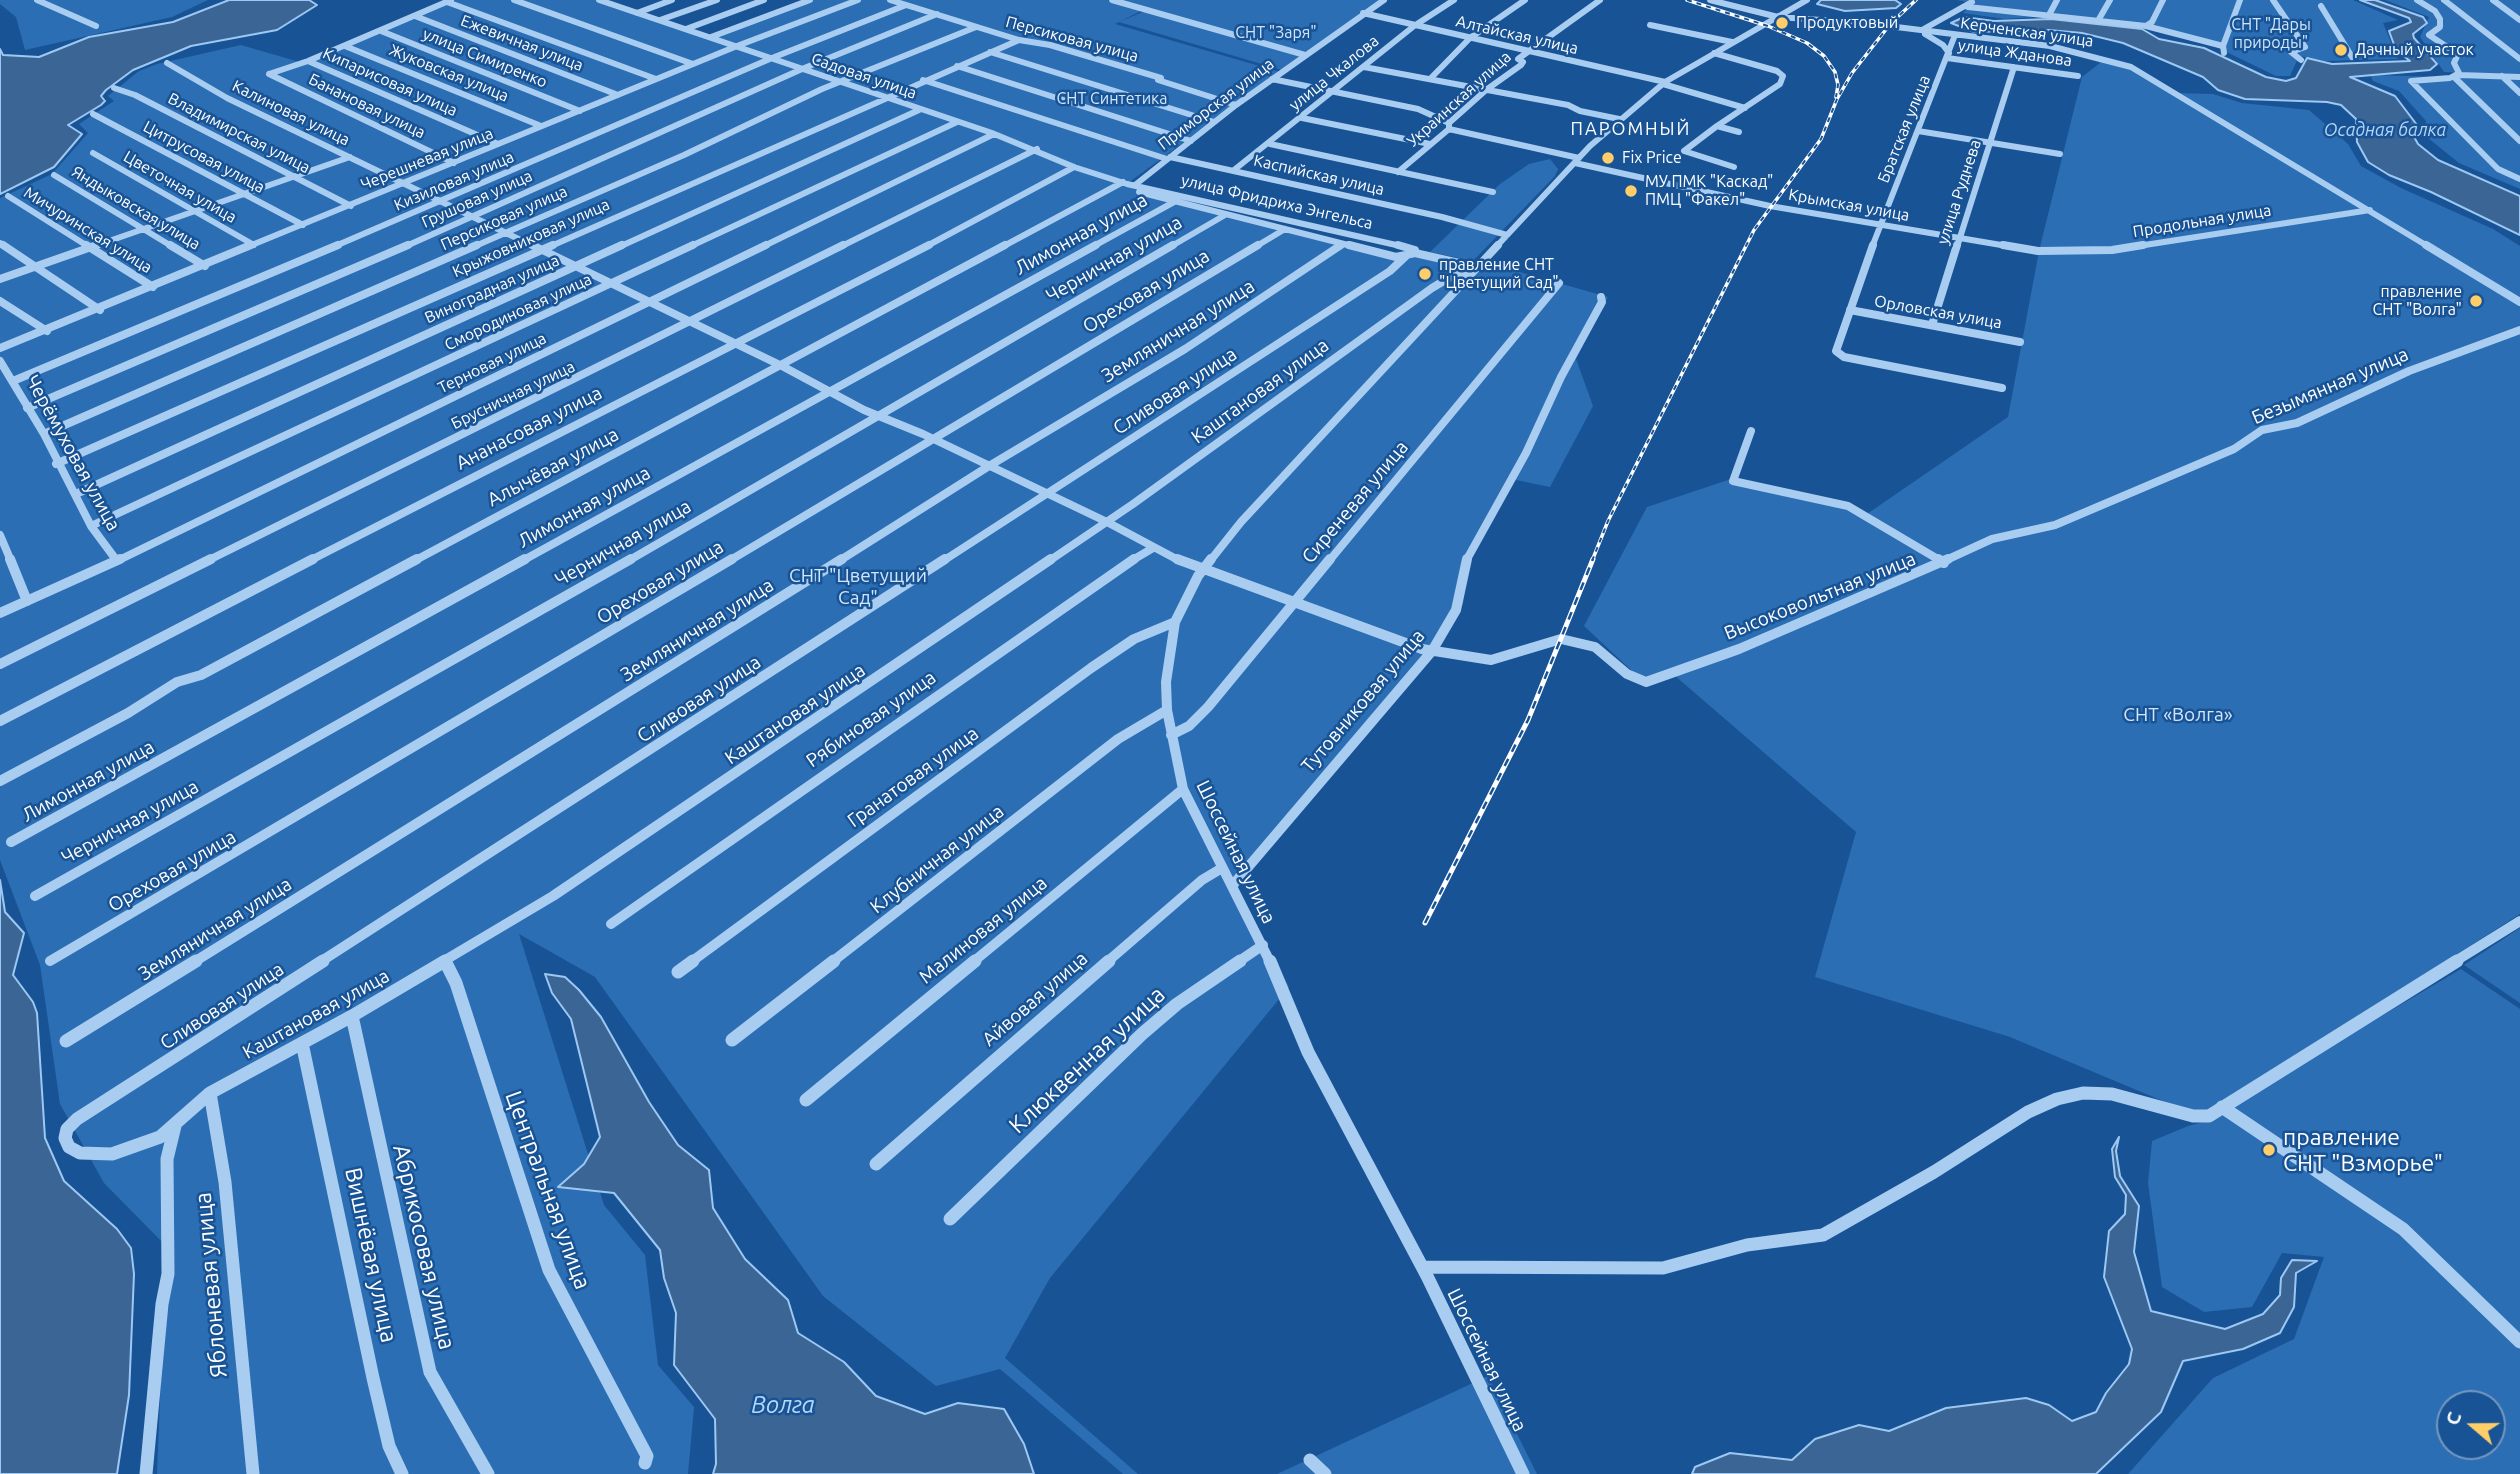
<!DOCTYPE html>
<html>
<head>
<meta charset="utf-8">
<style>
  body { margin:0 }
  #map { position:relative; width:2520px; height:1474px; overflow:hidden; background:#185395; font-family:Ubuntu,sans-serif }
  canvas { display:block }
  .north { position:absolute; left:2436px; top:1390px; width:70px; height:70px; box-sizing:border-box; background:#185395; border:2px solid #7498bf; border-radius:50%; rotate:290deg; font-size:19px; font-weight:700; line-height:28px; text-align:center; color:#fff }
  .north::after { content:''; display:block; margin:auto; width:24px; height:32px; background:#ffce69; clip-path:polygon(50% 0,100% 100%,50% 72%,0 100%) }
</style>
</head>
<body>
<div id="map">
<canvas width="2520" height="1474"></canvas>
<div class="north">С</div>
</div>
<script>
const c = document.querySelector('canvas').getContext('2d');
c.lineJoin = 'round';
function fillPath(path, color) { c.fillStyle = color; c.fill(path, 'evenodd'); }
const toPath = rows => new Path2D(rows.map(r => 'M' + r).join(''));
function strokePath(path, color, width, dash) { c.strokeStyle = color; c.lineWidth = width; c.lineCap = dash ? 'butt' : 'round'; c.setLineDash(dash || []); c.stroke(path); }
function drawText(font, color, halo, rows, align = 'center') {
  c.font = font + ' Ubuntu,sans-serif'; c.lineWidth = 5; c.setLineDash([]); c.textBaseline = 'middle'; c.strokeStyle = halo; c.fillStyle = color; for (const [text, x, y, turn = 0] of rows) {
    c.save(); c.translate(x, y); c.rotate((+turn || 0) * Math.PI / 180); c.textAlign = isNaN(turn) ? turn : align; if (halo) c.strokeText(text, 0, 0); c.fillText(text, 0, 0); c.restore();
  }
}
const green = toPath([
  [0,0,208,0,172,17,25,50,16,17,0,4],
  [454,0,598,0,709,36,806,0,1107,0,1143,10,1115,24,1280,72,1128,183,1084,170,1171,201,1402,260,1411,253,1474,268,1481,261,1608,297,1576,359,1593,406,1550,487,1511,479,1468,563,1463,604,1434,654,1234,881,1289,987,1050,1278,1005,1358,1138,1474,1123,1474,1000,1369,936,1386,823,1296,595,977,519,934,604,1205,645,1255,658,1365,694,1407,688,1474,157,1474,166,1246,104,1183,60,1104,40,965,0,860,0,198,52,174,88,133,79,124,114,101,108,96,139,71,157,64,241,45,303,63],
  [1115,0,1382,0,1282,70,1119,22,1147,10],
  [1957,0,2353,0,2398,20,2383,23,2398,59,2325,61,2299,56,2290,76,2276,76,2216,47,2129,24,2050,16,2005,19,1963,13,1972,3],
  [2385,0,2520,0,2520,75,2444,72,2420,37,2429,17],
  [2101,62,2134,71,2175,93,2213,94,2242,103,2309,110,2348,144,2361,166,2401,188,2493,229,2520,246,2520,914,2201,1117,2010,1037,1815,977,1856,832,1674,675,1646,684,1584,626,1647,507,1731,479,1867,514,2008,417,2039,251,2082,77],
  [2370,75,2520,79,2520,189,2459,163,2423,134,2426,121,2399,91,2373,81],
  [1550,159,1558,169,1555,176,1473,261,1430,252,1500,184,1529,164],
  [2520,928,2520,1003,2464,965],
  [2461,969,2520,1009,2520,1474,2128,1474,2213,1378,2294,1339,2324,1257,2282,1253,2252,1307,2204,1312,2162,1287,2148,1183,2152,1141,2188,1126,2218,1118,2243,1098],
  [2450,1404,2492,1404,2492,1446,2450,1446],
  [1488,1376,1537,1474,1277,1474]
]);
const water = toPath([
  [229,0,309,0,317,5,277,30,191,46,133,70,106,90,101,96,105,101,101,105,68,125,82,134,54,167,0,194,0,49,3,55,39,57,89,37,173,22,229,0],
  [1821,0,1895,0,1901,4,1896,8,1845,11,1817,4,1821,0],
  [2360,0,2375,0,2423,17,2427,23,2413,34,2414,38,2437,64,2430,70,2350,77,2395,96,2417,125,2413,135,2418,144,2438,160,2520,196,2520,235,2431,192,2389,175,2368,162,2357,142,2356,119,2341,105,2327,102,2245,99,2218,90,2203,77,2123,43,2082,33,2049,30,1974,32,1951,23,1964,17,1994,21,2051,19,2142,29,2159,39,2204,48,2266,77,2286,81,2296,78,2307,58,2332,64,2410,61,2396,50,2389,31,2411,22,2409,18,2360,0],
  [0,880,5,912,24,933,13,975,33,1002,37,1013,45,1138,64,1181,117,1229,131,1248,134,1274,129,1395,117,1474,0,1474,0,880],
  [545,974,565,977,579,990,601,1017,649,1102,678,1145,709,1170,713,1208,745,1259,788,1300,798,1333,844,1362,876,1396,925,1414,958,1403,1004,1409,1024,1444,1034,1474,713,1474,716,1464,715,1419,674,1365,676,1313,664,1278,660,1250,614,1193,558,1187,584,1164,600,1137,571,1019,552,993,545,974],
  [2119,1137,2116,1151,2120,1176,2139,1206,2134,1252,2151,1311,2225,1329,2263,1314,2280,1295,2281,1278,2292,1260,2317,1261,2296,1273,2294,1307,2280,1333,2243,1349,2183,1361,2161,1412,2096,1474,1692,1474,1695,1467,1730,1453,1792,1460,1815,1439,1859,1425,1889,1431,1946,1408,2026,1398,2049,1405,2072,1421,2096,1412,2106,1393,2129,1364,2132,1349,2104,1277,2109,1231,2125,1214,2126,1195,2115,1177,2112,1149,2119,1137]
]);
const minorFar3 = toPath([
  [37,0,96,26],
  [514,0,693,64],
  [599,0,992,133,1074,167,1127,184,1405,247],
  [890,0,1019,40,1050,45,1161,78],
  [1112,0,1305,55],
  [1710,0,1778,17,1864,23,2050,46,2131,67,2429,247],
  [2273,0,2305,47,2291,52,2301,60],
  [2417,0,2435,11,2440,19,2440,27,2429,35,2458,54,2454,63,2459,73,2450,78,2411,81,2498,169,2520,179],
  [2444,0,2520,59],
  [2493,0,2520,20],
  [447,2,656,79],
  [2321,6,2352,57],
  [1968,7,2146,26,2223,46],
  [637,13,672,0],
  [1363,13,1665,82],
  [2049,15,2057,0],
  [415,16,618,95],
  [2099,19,2110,0],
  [660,20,717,0],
  [1650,25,1732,42],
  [2146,26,2152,22,2163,0],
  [686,29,764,0],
  [1922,30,1972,2],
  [381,31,580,111],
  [1925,34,1943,45,1949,53],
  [711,37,810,0],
  [345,46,541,126],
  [990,52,1214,122],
  [1714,53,1777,71,1783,76,1780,84,1717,126,1739,132],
  [2224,53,2223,46,2240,0],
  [1947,58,2078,76],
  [308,61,498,144],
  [167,63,227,98,535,247],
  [957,66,1191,141],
  [1364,67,1568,105,1580,111,1619,119],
  [269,74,454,163],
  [269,74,308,61,451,0],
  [2459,75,2520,77],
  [2502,76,2520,93],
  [2454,77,2520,141],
  [1272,79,1418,109,1449,123],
  [1430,79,1470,38,1525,0],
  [923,80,1167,159],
  [1158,80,1236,105],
  [1663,84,1745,108],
  [114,88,135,95,351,206],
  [93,114,303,225],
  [1302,118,1430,144],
  [1717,126,1684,151,1734,167],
  [1449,129,1579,158],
  [1918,131,2060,154],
  [1270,144,1493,192],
  [93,153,254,245],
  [1170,157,1442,217,1507,235],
  [1575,163,1770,206,2013,247],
  [1234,170,1414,26,1454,0],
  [1398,172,1449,129,1449,123,1486,90,1521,65,1523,62,1518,59,1600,0],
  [54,175,173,247],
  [1135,185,1236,105,1384,0],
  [1139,192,1356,247],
  [8,196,89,247],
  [0,243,6,247],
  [92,247,350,157],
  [247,247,737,46,858,0],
  [333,247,772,58,906,5],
  [404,247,802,69,937,14],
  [473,247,684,155,822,89,976,27],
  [549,247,1019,40],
  [619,247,919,110],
  [689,247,957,122],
  [762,247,994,134],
  [840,247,1037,149],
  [925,247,1074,167],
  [1002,247,1123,182],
  [1092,247,1174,202],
  [1170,247,1225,215],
  [1255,247,1285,229],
  [1339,247,1343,244],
  [1496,247,1590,146,1665,82,1807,0],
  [1872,247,1955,35],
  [1957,247,2014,67],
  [2132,247,2370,210]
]);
const minorFar2 = toPath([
  [3,245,100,310],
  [86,245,153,287],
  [170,245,205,266],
  [532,245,782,366,864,410,923,434,1107,522,1180,561],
  [1349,245,1396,257,1415,253,1477,267],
  [1398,245,1415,250,1415,253],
  [1873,245,1836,351,1844,357,2002,388],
  [2003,245,2038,251,2112,250,2143,245],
  [2426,245,2520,302],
  [0,279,97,245],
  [0,301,47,331],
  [1850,310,2020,342],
  [1932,325,1957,245],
  [0,348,251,245],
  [0,361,44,434,91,526,117,561],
  [13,381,338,245],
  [27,408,408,245],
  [1751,431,1733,481,1848,506,1941,561],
  [44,434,477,245],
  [56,464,553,245],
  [76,494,622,245],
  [91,526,693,245],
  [0,535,11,561],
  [117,561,766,245],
  [207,561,843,245],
  [309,561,929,245],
  [414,561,1005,245],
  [522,561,1096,245],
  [628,561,1173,245],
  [729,561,1258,245],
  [839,561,989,466,1185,349,1341,245],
  [943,561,1390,271,1407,255],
  [1049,561,1133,504,1432,288,1457,273,1469,276],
  [1131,561,1153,548],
  [1210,561,1241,522,1498,245],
  [1329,561,1559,283],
  [1466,561,1526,453,1561,377,1602,302,1601,297],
  [1944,561,1992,539,2055,525,2234,449,2262,430,2297,423,2409,371,2520,330]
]);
const minorFar1 = toPath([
  [10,559,27,601],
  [1177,559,1422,649,1491,660,1561,639,1595,647,1627,674,1646,682,1739,649,1948,559],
  [1211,559,1198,576,1175,622,1166,682,1167,710,1183,789,1270,962],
  [1938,559,1944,563],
  [0,613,120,559],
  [0,664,211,559],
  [0,721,313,559],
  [1171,735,1189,726,1208,707,1330,559],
  [0,781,128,713,177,682,201,675,417,559],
  [11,842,525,559],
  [1232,886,1432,651,1456,610,1467,559],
  [35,896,631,559],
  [611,924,1134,559],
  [50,961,732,559],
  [194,962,842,559],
  [320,962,945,559],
  [442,962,553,896,1051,559],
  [691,962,1091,668,1134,639,1175,622],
  [832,962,1118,739,1167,710],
  [973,962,1183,789],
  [1107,962,1202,880,1222,868],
  [1238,962,1263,945],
  [2454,962,2520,921]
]);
const minor = toPath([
  [323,961,77,1119,67,1129,65,1138,69,1147,80,1153,112,1154,160,1137,210,1093,352,1016,445,961],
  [445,961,456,983,549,1270,647,1456,645,1463],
  [1270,961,1308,1052,1427,1276,1523,1474],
  [678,972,693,961],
  [352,1016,430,1372,488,1474],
  [732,1040,834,961],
  [66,1041,196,961],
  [302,1043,373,1378,389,1446,402,1474],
  [210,1093,225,1182,253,1474],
  [806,1100,975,961],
  [2222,1107,2403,1229,2520,1342],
  [876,1164,1109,961],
  [950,1219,1142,1034,1177,1004,1240,961],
  [1422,1267,1663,1268,1747,1245,1823,1235,1934,1172,2028,1112,2057,1099,2083,1093,2112,1094,2193,1116,2209,1116,2457,961],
  [1310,1460,1325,1474],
  [146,1474,162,1304,168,1274,167,1159,175,1126]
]);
const railFar1 = toPath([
  [1687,0,1768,26,1807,43,1824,56,1835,72,1838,85,1836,97],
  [1592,561,1608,521,1754,230,1821,139,1837,99,1852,73,1891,23,1916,0]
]);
const rail = toPath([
  [1425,923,1528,720,1593,559]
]);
const markers = [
  [1782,23,7,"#ffce69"],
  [2341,50,7,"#ffce69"],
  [1608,158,7,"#ffce69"],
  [1631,191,7,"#ffce69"],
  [1425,274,7,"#ffce69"],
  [2476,301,7,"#ffce69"],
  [2269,1150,7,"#ffce69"]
];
const farPoinames = [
  ["Продуктовый",1796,23],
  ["Дачный участок",2355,50],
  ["Fix Price",1622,158],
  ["МУ ПМК \"Каскад\"",1645,182],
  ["ПМЦ \"Факел\"",1645,200],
  ["правление СНТ",1439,265],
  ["\"Цветущий Сад\"",1439,283],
  ["правление",2462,292,"right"],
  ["СНТ \"Волга\"",2462,310,"right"]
];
const farParknames = [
  ["СНТ \"Дары",2271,25],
  ["природы\"",2271,43],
  ["СНТ \"Заря\"",1276,33],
  ["СНТ Синтетика",1112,99]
];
const farStreetnames = [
  ["Керченская улица",2027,32,8],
  ["Алтайская улица",1517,35,13],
  ["Персиковая улица",1072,39,15],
  ["Ежевичная улица",522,43,21],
  ["улица Жданова",2015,53,8],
  ["улица Симиренко",485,58,22],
  ["Жуковская улица",449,73,22],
  ["улица Чкалова",1334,73,-39],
  ["Садовая улица",864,76,19],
  ["Кипарисовая улица",390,82,24],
  ["Украинская улица",1459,99,-42],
  ["Приморская улица",1216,104,-37],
  ["Банановая улица",367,106,26],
  ["Калиновая улица",291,113,26],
  ["Братская улица",1904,129,-68],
  ["Владимирская улица",239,133,27],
  ["Цитрусовая улица",204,157,28],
  ["Черешневая улица",427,159,-22],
  ["Каспийская улица",1319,175,13],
  ["Кизиловая улица",454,181,-23],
  ["Цветочная улица",180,187,30],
  ["улица Руднева",1959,192,-72],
  ["Грушовая улица",477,199,-24],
  ["улица Фридриха Энгельса",1277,202,13],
  ["Крымская улица",1849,205,10],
  ["Яндыковская улица",136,208,31],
  ["Персиковая улица",504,218,-24],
  ["Продольная улица",2202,221,-9],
  ["Мичуринская улица",88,230,32],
  ["Крыжовниковая улица",531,238,-24],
  ["Виноградная улица",492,289,-24],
  ["Смородиновая улица",518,312,-25],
  ["Орловская улица",1938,312,10],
  ["Терновая улица",492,363,-26],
  ["Брусничная улица",513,395,-26]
];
const farNeighbourhoodnames = [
  ["ПАРОМНЫЙ",1631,129]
];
const farWaternames = [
  ["Осадная балка",2385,130]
];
const streetNames = [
  ["Лимонная улица",1081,234,-29],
  ["Черничная улица",1114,259,-30],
  ["Ореховая улица",1146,291,-31],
  ["Земляничная улица",1178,331,-32],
  ["Безымянная улица",2330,386,-23],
  ["Сливовая улица",1175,391,-33],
  ["Каштановая улица",1260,391,-36],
  ["Ананасовая улица",529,428,-27],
  ["Черёмуховая улица",73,453,61],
  ["Алычёвая улица",553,467,-28],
  ["Сиреневая улица",1355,502,-50],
  ["Лимонная улица",584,507,-29],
  ["Черничная улица",623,543,-30],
  ["Ореховая улица",660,582,-31],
  ["Высоковольтная улица",1820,596,-22],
  ["Земляничная улица",697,630,-32],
  ["Сливовая улица",699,699,-33],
  ["Тутовниковая улица",1363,701,-50],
  ["Каштановая улица",795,714,-34],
  ["Рябиновая улица",871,719,-35],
  ["Гранатовая улица",913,777,-36],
  ["Лимонная улица",88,781,-29],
  ["Черничная улица",130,822,-29],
  ["Шоссейная улица",1236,852,64],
  ["Клубничная улица",937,859,-38],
  ["Ореховая улица",172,871,-30],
  ["Земляничная улица",215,929,-32],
  ["Малиновая улица",983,930,-39],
  ["Айвовая улица",1035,999,-41],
  ["Сливовая улица",222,1006,-33],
  ["Каштановая улица",316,1014,-29],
  ["Шоссейная улица",1487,1360,64]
];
const parkNames = [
  ["СНТ \"Цветущий",858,576],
  ["Сад\"",858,598],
  ["СНТ «Волга»",2178,715]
];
const nearStreetnames = [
  ["Клюквенная улица",1087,1060,-43],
  ["Центральная улица",548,1190,70],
  ["Абрикосовая улица",424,1247,77],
  ["Вишнёвая улица",371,1255,78],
  ["Яблоневая улица",211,1285,-95]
];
const nearPoinames = [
  ["правление",2283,1137],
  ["СНТ \"Взморье\"",2283,1163]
];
const nearWaternames = [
  ["Волга",783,1405]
];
fillPath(green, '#2b6eb4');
fillPath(water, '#3a6595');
strokePath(water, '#9cc8f3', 2);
strokePath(minorFar3, '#a9ccf1', 6);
strokePath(minorFar2, '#a9ccf1', 8);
strokePath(minorFar1, '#a9ccf1', 10);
strokePath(minor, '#a9ccf1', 13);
strokePath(railFar1, '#fff', 3.5);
strokePath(rail, '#fff', 5);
strokePath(railFar1, '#185395', 2, [5]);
strokePath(rail, '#185395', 2.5, [8]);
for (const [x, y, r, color] of markers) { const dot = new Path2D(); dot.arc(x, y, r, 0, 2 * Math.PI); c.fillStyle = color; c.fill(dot); strokePath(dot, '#185395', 2.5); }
drawText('16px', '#fff', '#185395', farPoinames, 'left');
drawText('16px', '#d0e6fc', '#185395', farParknames);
drawText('16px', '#fff', '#185395', farStreetnames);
c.letterSpacing = '2px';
drawText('18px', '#fff', '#185395', farNeighbourhoodnames);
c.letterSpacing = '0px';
drawText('italic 18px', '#b5d6f7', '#185395', farWaternames);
drawText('19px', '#fff', '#185395', streetNames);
drawText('19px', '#d0e6fc', '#185395', parkNames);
drawText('23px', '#fff', '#185395', nearStreetnames);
drawText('23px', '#fff', '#185395', nearPoinames, 'left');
drawText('italic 24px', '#b5d6f7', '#185395', nearWaternames);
</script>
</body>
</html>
